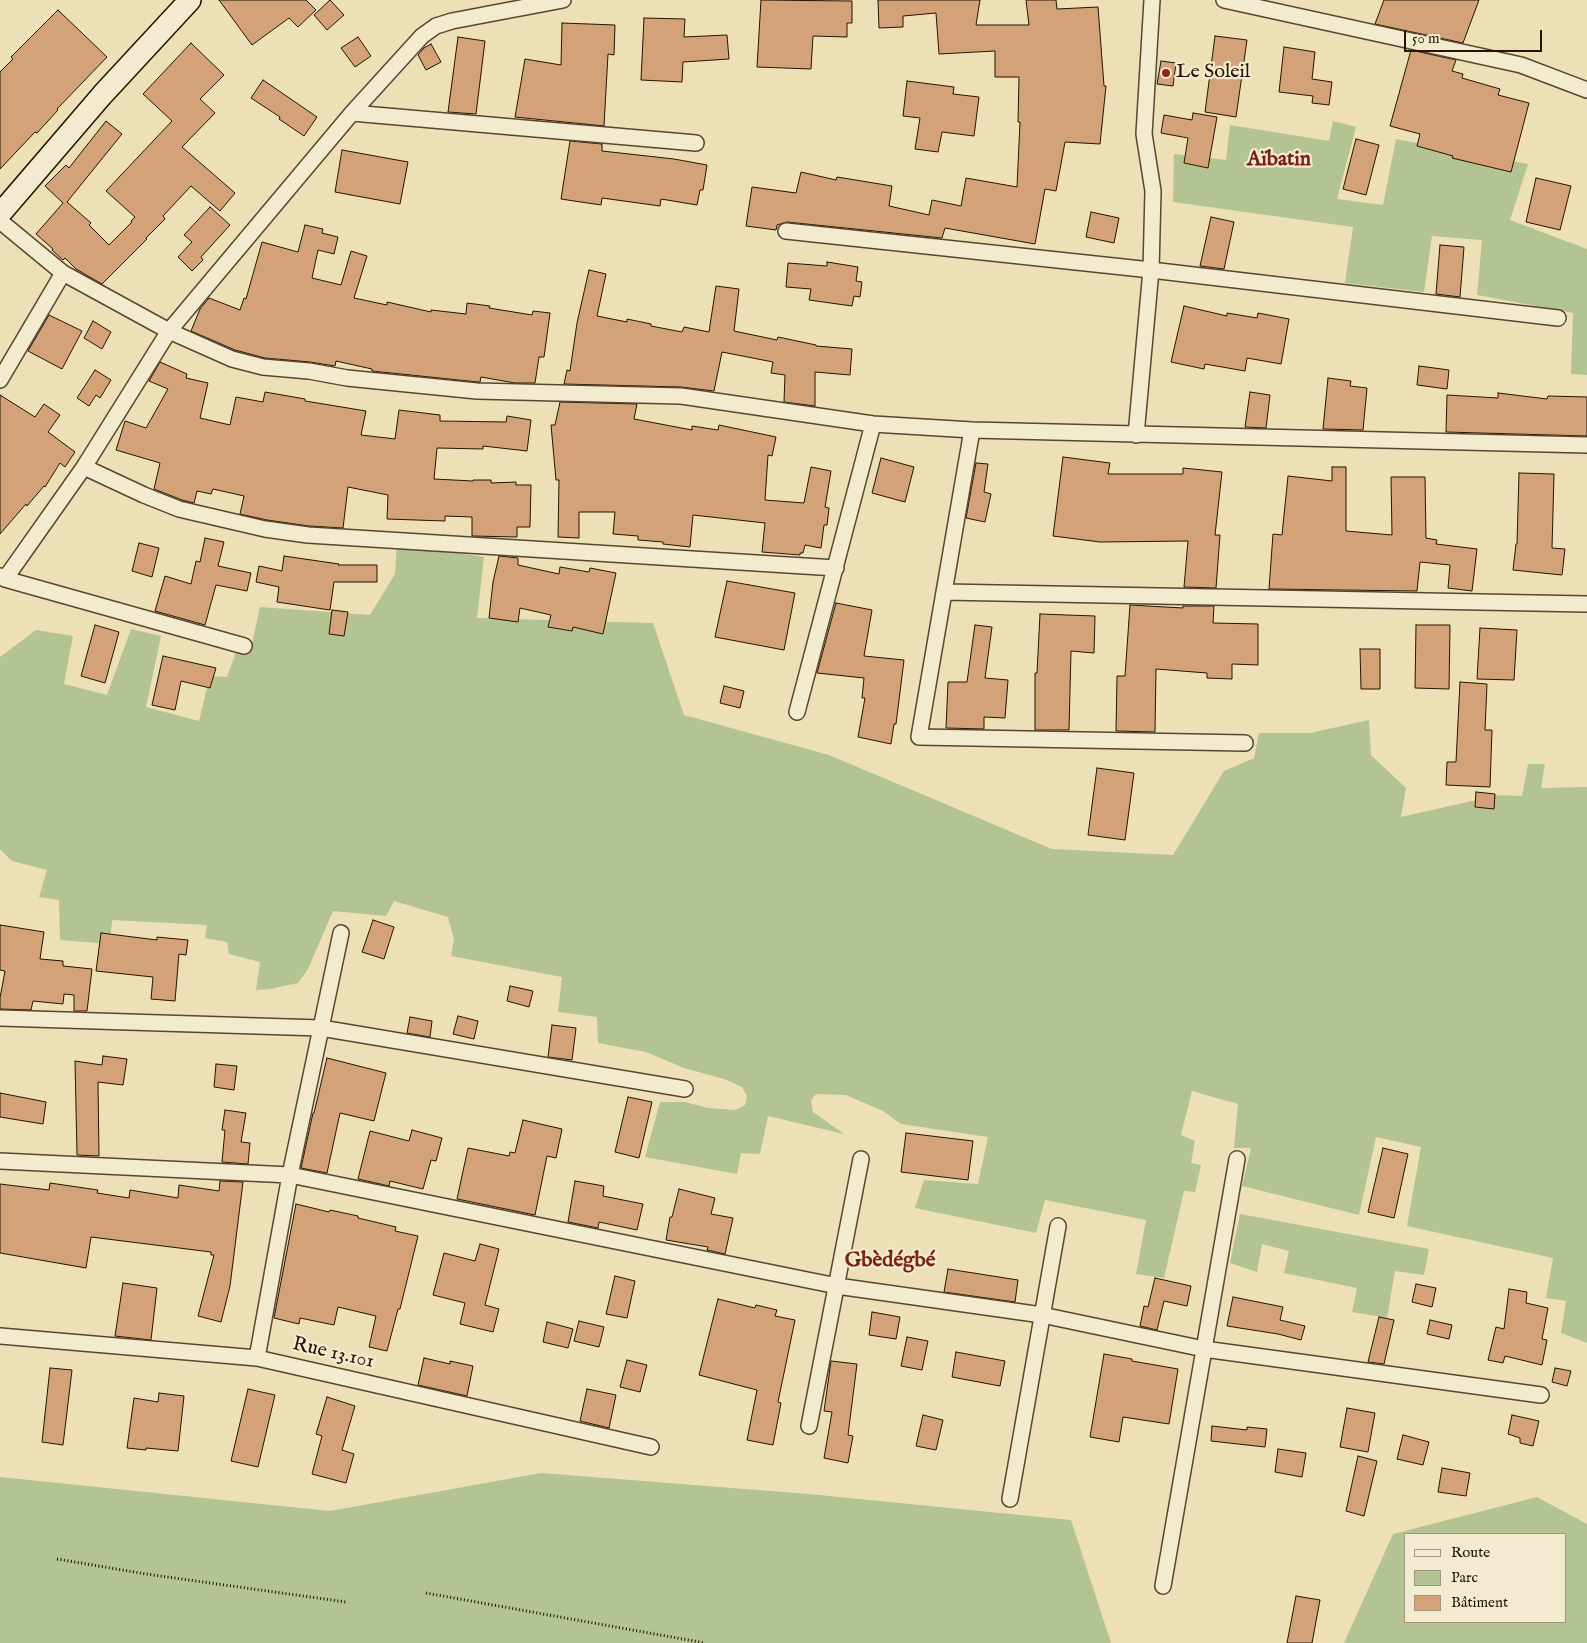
<!DOCTYPE html>
<html>
<head>
<meta charset="utf-8">
<style>
  body { margin:0 }
  #map { position:relative; width:1587px; height:1643px; overflow:hidden; background:#ede0b7; font-family:"IM FELL English",serif }
  canvas { display:block }
  .legend { position:absolute; left:1404px; top:1533px; width:162px; height:90px; box-sizing:border-box; background:#f3ebd0; border:1px solid #a1957d; margin:0; padding:6px 9px; list-style:none; font-size:15px; color:#261300 }
  .legend li { display:flex; align-items:center; gap:10px; height:25px }
  .legend b { width:25px; border:1px solid #a1957d }
  .scale { position:absolute; left:1404px; top:30px; width:138px; height:22px; box-sizing:border-box; border:2px solid #261300; border-top:0; padding-left:6px; font-size:15px; line-height:18px; white-space:nowrap; color:#261300; -webkit-text-stroke:4px #f3ebd0; paint-order:stroke }
</style>
</head>
<body>
<div id="map">
<canvas width="1587" height="1643"></canvas>
<ul class="legend">
<li><b style="height:6px;background:#f3ebd0"></b>Route</li>
<li><b style="height:14px;background:#b3c392"></b>Parc</li>
<li><b style="height:14px;background:#d3a278"></b>Bâtiment</li>
</ul>
<div class="scale">50 m</div>
</div>
<script>
const c = document.querySelector('canvas').getContext('2d');
c.lineJoin = 'round';
function fillPath(path, color) { c.fillStyle = color; c.fill(path, 'evenodd'); }
const toPath = rows => new Path2D(rows.map(r => 'M' + r).join(''));
function strokePath(path, color, width, dash) { c.strokeStyle = color; c.lineWidth = width; c.lineCap = dash ? 'butt' : 'round'; c.setLineDash(dash || []); c.stroke(path); }
function drawText(font, color, halo, rows, align = 'center') {
  c.font = font + ' "IM FELL English",serif'; c.lineWidth = 4.5; c.setLineDash([]); c.textBaseline = 'middle'; c.strokeStyle = halo; c.fillStyle = color; for (const [text, x, y, turn = 0] of rows) {
    c.save(); c.translate(x, y); c.rotate((+turn || 0) * Math.PI / 180); c.textAlign = isNaN(turn) ? turn : align; if (halo) c.strokeText(text, 0, 0); c.fillText(text, 0, 0); c.restore();
  }
}
const green = toPath([
  [1333,121,1356,127,1337,199,1383,205,1396,139,1528,164,1510,220,1587,249,1587,375,1571,374,1573,313,1477,295,1482,240,1432,236,1424,292,1345,283,1353,227,1173,202,1174,154,1226,160,1230,125,1329,141],
  [397,544,484,557,477,618,653,623,684,715,829,755,1052,849,1173,855,1224,771,1254,758,1259,733,1310,733,1369,720,1371,755,1406,788,1401,817,1472,801,1491,799,1493,795,1522,796,1528,764,1545,764,1541,788,1587,787,1587,1343,1561,1333,1566,1301,1546,1298,1553,1258,1407,1226,1421,1147,1376,1137,1359,1215,1242,1186,1251,1148,1234,1148,1238,1104,1192,1091,1181,1135,1195,1141,1191,1163,1201,1165,1195,1192,1184,1191,1164,1278,1136,1274,1146,1220,1045,1200,1036,1233,915,1208,924,1180,978,1184,988,1137,901,1124,883,1111,846,1095,816,1094,811,1100,813,1112,844,1134,768,1116,760,1154,741,1153,737,1174,645,1157,660,1102,685,1102,708,1108,735,1110,745,1105,747,1096,742,1087,724,1079,684,1068,646,1052,598,1043,597,1017,558,1012,562,977,451,956,454,939,448,917,394,901,386,916,333,911,308,969,298,983,270,989,256,990,260,962,229,954,227,942,205,938,207,925,112,920,110,944,60,940,59,900,39,897,47,870,12,861,0,849,0,657,36,630,73,636,64,684,107,695,131,629,161,636,146,707,199,721,210,676,227,677,236,652,250,652,260,607,370,615,395,574],
  [1240,1214,1429,1249,1424,1275,1395,1271,1387,1318,1352,1312,1357,1288,1284,1273,1289,1251,1262,1244,1257,1272,1230,1263],
  [541,1473,809,1494,1071,1520,1111,1643,0,1643,0,1477,330,1511],
  [1537,1497,1587,1524,1587,1643,1344,1643,1393,1534],
  [1406,1534,1566,1534,1566,1622,1406,1622]
]);
const building = toPath([
  [219,0,306,0,316,10,298,27,289,18,252,45,219,0],
  [330,0,344,15,327,30,314,15,330,0],
  [761,0,852,1,852,23,847,23,847,37,813,36,811,69,757,67,761,0],
  [878,0,980,0,976,25,1029,25,1026,0,1056,0,1057,9,1098,7,1104,86,1106,86,1100,144,1065,142,1056,191,1045,189,1035,244,945,228,942,238,787,222,777,225,776,230,746,226,752,187,796,193,801,172,836,180,837,177,892,186,889,206,929,215,932,200,961,206,966,178,1017,187,1020,122,1018,122,1019,77,995,77,995,51,939,54,936,13,903,16,903,27,879,28,878,0],
  [1384,0,1479,0,1463,43,1375,24,1384,0],
  [58,10,107,57,57,109,58,110,37,133,35,132,0,169,0,72,13,59,11,57,58,10],
  [644,18,685,19,684,37,727,35,729,59,683,62,682,82,641,80,644,18],
  [562,23,615,25,614,55,608,54,604,126,515,117,525,59,561,65,562,23],
  [1215,36,1247,40,1236,117,1205,112,1215,36],
  [358,37,371,56,355,67,341,48,358,37],
  [458,37,485,41,476,114,448,112,458,37],
  [191,43,224,75,200,99,215,113,182,147,235,193,220,211,191,186,163,216,165,219,146,238,147,239,102,284,76,269,65,258,63,260,52,250,53,249,36,234,63,203,45,186,66,165,69,168,106,121,122,134,67,202,91,223,89,225,109,245,132,222,131,221,135,217,106,191,172,121,143,94,191,43],
  [431,44,441,62,426,70,418,55,424,48,431,44],
  [1284,47,1315,52,1312,79,1332,82,1329,105,1312,103,1313,96,1279,92,1284,47],
  [1411,50,1456,60,1452,71,1463,74,1462,78,1500,89,1498,95,1529,103,1511,172,1452,158,1453,156,1417,146,1420,134,1390,126,1411,50],
  [1161,61,1176,63,1173,86,1157,84,1161,61],
  [263,80,317,117,304,136,279,119,280,117,251,98,263,80],
  [907,81,954,87,953,94,979,97,974,136,942,132,938,152,915,149,920,118,903,116,907,81],
  [1193,113,1217,117,1208,168,1184,163,1188,138,1161,133,1164,115,1192,120,1193,113],
  [1356,139,1379,145,1366,195,1343,189,1356,139],
  [570,141,602,144,602,151,674,159,707,165,703,190,700,190,697,205,661,199,660,206,602,198,601,205,561,199,570,141],
  [342,150,408,162,400,204,335,192,342,150],
  [1536,178,1571,186,1560,230,1526,222,1536,178],
  [210,207,230,225,201,257,203,260,192,271,178,257,192,242,184,235,210,207],
  [1091,212,1119,218,1114,243,1086,237,1091,212],
  [1211,217,1234,222,1224,269,1200,266,1211,217],
  [305,225,323,229,322,233,338,237,334,254,318,250,312,278,341,285,351,251,367,256,354,298,387,305,387,302,431,312,431,310,466,314,467,303,490,306,489,308,532,315,533,311,550,313,544,357,539,357,535,383,515,383,481,377,480,382,478,382,372,371,372,369,336,361,335,366,310,362,265,358,235,350,191,331,200,309,209,298,240,310,244,298,246,299,262,242,298,252,305,225],
  [1440,245,1464,247,1460,297,1436,294,1440,245],
  [827,262,858,267,856,281,862,282,860,297,854,296,852,306,809,300,811,289,786,287,788,263,827,266,827,262],
  [589,270,606,274,597,316,627,322,627,319,651,324,651,326,682,332,684,327,709,332,716,286,739,289,734,331,777,340,778,337,816,345,816,346,852,349,850,375,815,372,815,406,784,402,785,375,771,373,773,362,722,352,714,391,681,387,564,384,567,370,570,371,577,323,589,270],
  [1184,306,1227,316,1227,313,1257,318,1258,313,1289,319,1281,364,1247,358,1245,371,1205,364,1204,369,1171,362,1184,306],
  [49,315,82,331,62,369,28,351,49,315],
  [93,321,111,332,102,349,84,338,93,321],
  [160,362,187,374,186,378,208,383,200,418,230,425,236,397,263,402,265,392,305,399,305,401,366,411,361,435,395,439,399,410,440,415,440,421,506,422,507,416,531,420,527,451,483,446,483,449,437,448,434,479,473,481,473,480,491,480,491,483,516,482,516,485,531,485,530,527,517,527,517,537,472,536,472,517,445,516,445,521,387,519,388,495,348,487,343,528,309,526,267,520,240,514,244,496,213,489,211,494,197,491,194,503,182,500,154,489,160,463,116,450,125,421,146,428,168,389,149,381,160,362],
  [1419,366,1449,370,1447,389,1417,385,1419,366],
  [95,370,111,380,100,398,96,395,89,406,77,398,95,370],
  [1328,378,1351,381,1350,386,1367,388,1363,430,1323,429,1328,378],
  [1250,392,1270,395,1266,428,1245,427,1250,392],
  [1498,393,1547,399,1548,396,1587,397,1587,436,1446,432,1447,395,1498,398,1498,393],
  [0,395,35,417,44,404,60,415,48,432,75,452,65,467,60,463,45,487,44,486,27,506,26,504,0,534,0,395],
  [560,402,637,404,634,419,692,430,692,426,718,430,719,425,776,437,772,456,768,455,765,500,804,503,811,467,831,471,825,507,829,508,827,525,824,525,821,548,805,545,803,553,800,553,800,555,762,552,765,523,693,515,690,547,663,544,663,542,638,540,638,536,613,534,615,512,579,512,579,538,558,537,559,480,556,480,551,425,555,425,560,402],
  [1063,457,1110,463,1108,474,1183,474,1183,468,1222,472,1215,535,1220,535,1216,588,1184,587,1188,541,1100,542,1053,536,1063,457],
  [881,458,914,467,905,502,872,493,881,458],
  [976,463,988,464,984,492,991,494,985,522,966,518,976,463],
  [1332,467,1346,467,1346,531,1392,535,1391,477,1425,477,1426,538,1437,540,1436,544,1477,549,1472,591,1448,588,1450,565,1420,562,1417,591,1269,589,1273,534,1282,535,1288,476,1332,481,1332,467],
  [1519,473,1554,474,1552,548,1565,549,1562,575,1513,570,1516,544,1517,544,1519,473],
  [205,538,224,542,218,566,251,573,247,591,216,585,205,625,155,611,165,576,191,584,196,561,200,562,205,538],
  [139,543,159,548,152,577,132,571,139,543],
  [284,556,339,564,338,565,377,565,377,582,334,582,330,610,277,602,279,587,256,582,259,566,282,571,284,556],
  [499,556,518,558,518,565,559,574,560,567,589,572,590,568,616,573,603,634,573,627,572,631,548,627,551,615,520,608,518,622,489,618,493,582,499,556],
  [727,581,795,593,784,650,715,637,727,581],
  [836,603,872,610,864,656,904,660,896,724,894,724,891,744,858,737,865,698,862,698,864,678,817,673,836,603],
  [1130,605,1183,608,1183,606,1214,606,1213,623,1258,624,1258,665,1232,664,1232,679,1207,678,1207,673,1156,669,1155,732,1116,731,1117,676,1125,676,1130,605],
  [332,610,348,612,344,636,329,634,332,610],
  [1040,614,1095,616,1094,653,1071,651,1069,730,1035,730,1035,673,1037,673,1040,614],
  [95,625,119,632,105,683,81,676,95,625],
  [975,625,992,627,985,678,1008,680,1005,718,984,717,984,729,946,728,948,682,967,682,975,625],
  [1416,625,1450,625,1449,689,1415,688,1416,625],
  [1480,628,1517,630,1514,680,1477,679,1480,628],
  [1360,649,1380,649,1380,689,1361,689,1360,649],
  [163,656,216,668,210,688,181,681,175,710,152,705,163,656],
  [1460,682,1487,684,1485,730,1492,730,1490,787,1446,785,1447,762,1456,762,1460,682],
  [724,686,744,691,740,708,720,703,724,686],
  [1097,768,1134,773,1125,840,1088,835,1097,768],
  [1476,792,1495,794,1494,809,1475,807,1476,792],
  [373,920,394,927,384,959,362,952,373,920],
  [0,925,44,932,40,959,63,961,63,966,92,969,87,1011,74,1011,74,995,64,994,63,1004,33,1001,31,1010,0,1009,0,998,5,971,0,970,0,925],
  [101,933,157,940,157,937,188,940,186,955,179,954,175,1001,151,999,153,977,96,971,101,933],
  [510,986,533,991,529,1007,507,1001,510,986],
  [458,1016,478,1021,474,1039,453,1034,458,1016],
  [410,1017,432,1021,430,1037,407,1033,410,1017],
  [552,1025,576,1028,572,1060,548,1057,552,1025],
  [103,1056,127,1059,123,1085,98,1082,99,1156,77,1155,75,1061,102,1065,103,1056],
  [327,1058,386,1073,374,1121,340,1113,327,1173,301,1168,313,1113,314,1113,327,1058],
  [216,1064,237,1066,234,1090,214,1087,216,1064],
  [0,1093,46,1102,43,1124,0,1117,0,1093],
  [628,1097,652,1102,639,1158,615,1152,628,1097],
  [225,1110,246,1113,241,1142,250,1143,248,1164,222,1162,225,1130,222,1130,225,1110],
  [523,1120,562,1129,556,1158,547,1156,535,1215,457,1199,468,1148,509,1156,510,1152,515,1153,523,1120],
  [412,1130,442,1138,436,1161,431,1160,423,1189,390,1181,389,1186,358,1179,370,1131,409,1141,412,1130],
  [906,1133,973,1141,968,1180,901,1172,906,1133],
  [1383,1148,1408,1154,1394,1218,1368,1212,1383,1148],
  [220,1181,243,1182,230,1286,221,1322,198,1316,214,1255,211,1255,211,1252,91,1237,86,1268,0,1253,0,1184,49,1190,50,1183,98,1190,97,1193,129,1198,130,1190,178,1198,179,1185,219,1191,220,1181],
  [575,1181,604,1186,603,1196,643,1204,637,1230,599,1222,598,1228,568,1222,575,1181],
  [679,1189,715,1198,711,1214,733,1218,725,1254,707,1250,708,1247,666,1240,670,1217,672,1217,679,1189],
  [296,1204,329,1212,330,1210,358,1216,358,1218,396,1227,395,1231,418,1236,400,1309,398,1309,387,1351,369,1347,376,1316,338,1307,334,1325,300,1318,299,1324,274,1318,296,1204],
  [480,1244,499,1249,485,1305,499,1309,493,1332,460,1324,465,1303,433,1295,444,1253,475,1261,480,1244],
  [948,1269,1018,1280,1015,1302,944,1292,948,1269],
  [615,1276,635,1281,627,1318,606,1314,615,1276],
  [1155,1278,1191,1286,1187,1306,1164,1301,1157,1330,1140,1326,1144,1306,1148,1307,1155,1278],
  [123,1283,157,1288,151,1340,115,1336,123,1283],
  [1416,1284,1436,1288,1432,1307,1412,1302,1416,1284],
  [1509,1289,1527,1292,1526,1303,1548,1308,1542,1339,1547,1340,1542,1365,1505,1356,1503,1363,1488,1360,1496,1327,1504,1329,1509,1289],
  [1233,1297,1283,1307,1280,1320,1305,1326,1301,1340,1278,1334,1227,1326,1233,1297],
  [718,1299,755,1308,756,1305,777,1310,775,1316,795,1320,778,1402,781,1403,773,1445,747,1440,757,1390,699,1375,718,1299],
  [872,1312,900,1317,896,1339,869,1335,872,1312],
  [1379,1317,1394,1320,1384,1364,1368,1362,1379,1317],
  [1430,1320,1452,1325,1449,1339,1427,1334,1430,1320],
  [579,1321,604,1327,599,1347,574,1341,579,1321],
  [547,1322,573,1329,568,1348,543,1342,547,1322],
  [907,1337,928,1341,922,1370,901,1366,907,1337],
  [956,1352,1005,1361,1000,1386,952,1377,956,1352],
  [1104,1354,1132,1359,1132,1361,1178,1369,1169,1424,1123,1417,1119,1442,1090,1437,1104,1354],
  [424,1358,450,1364,450,1361,473,1366,467,1396,418,1385,424,1358],
  [627,1360,647,1365,640,1392,620,1387,627,1360],
  [831,1361,857,1364,848,1435,853,1436,848,1463,824,1458,832,1412,824,1411,831,1361],
  [50,1368,72,1370,63,1445,42,1442,50,1368],
  [1555,1368,1571,1371,1567,1386,1552,1382,1555,1368],
  [248,1389,275,1395,258,1467,231,1461,248,1389],
  [587,1389,616,1395,609,1428,580,1421,587,1389],
  [159,1393,184,1396,178,1451,146,1448,146,1450,127,1448,134,1398,158,1402,159,1393],
  [327,1397,355,1406,342,1450,354,1454,346,1483,312,1474,322,1436,316,1434,327,1397],
  [1347,1408,1375,1413,1368,1452,1340,1447,1347,1408],
  [923,1415,943,1420,936,1450,916,1446,923,1415],
  [1512,1415,1539,1421,1533,1446,1520,1443,1520,1438,1508,1434,1512,1415],
  [1212,1426,1247,1430,1247,1427,1267,1429,1265,1447,1211,1441,1212,1426],
  [1403,1435,1429,1442,1423,1465,1397,1459,1403,1435],
  [1278,1449,1306,1453,1302,1477,1275,1472,1278,1449],
  [1358,1456,1377,1461,1364,1516,1346,1511,1358,1456],
  [1442,1468,1470,1473,1466,1496,1438,1492,1442,1468],
  [1296,1596,1320,1600,1312,1643,1287,1643,1296,1596]
]);
const path = toPath([
  [57,1559,146,1574,346,1602],
  [426,1593,705,1643]
]);
const minor = toPath([
  [1224,0,1521,65,1587,90],
  [352,113,696,143],
  [0,221,63,273,169,331,232,359,263,367,309,371,347,378,477,391,681,396,873,424,972,430,1587,445],
  [786,231,1151,270,1558,318],
  [0,380,63,273],
  [972,430,919,737,1245,743],
  [1136,435,1151,270,1153,191,1144,134,1152,0],
  [84,467,144,495,179,509,265,529,308,535,836,568],
  [0,576,5,579,244,646],
  [5,579,84,467,169,331,352,113,422,36,436,26,452,21,563,0],
  [944,592,1587,604],
  [797,712,873,424],
  [0,1018,321,1028,685,1089],
  [0,1161,290,1175,837,1286,1042,1315,1204,1349,1541,1395],
  [0,1336,257,1358,651,1447],
  [257,1358,290,1175,341,933],
  [809,1426,861,1159],
  [1010,1499,1058,1226],
  [1163,1586,1237,1159]
]);
const secondary = toPath([
  [0,214,103,94,190,0]
]);
const markers = [
  [1166,73,5,"#8f2418"]
];
const poiNames = [
  ["Le Soleil",1176,73]
];
const streetNames = [
  ["Rue 13.101",333,1354,13]
];
const neighbourhoodNames = [
  ["Aïbatin",1279,161],
  ["Gbèdégbé",890,1262]
];
fillPath(green, '#b3c392');
fillPath(building, '#d3a278');
strokePath(building, '#261300', 1);
strokePath(minor, '#58462e', 18);
strokePath(secondary, '#261300', 24);
strokePath(path, '#261300', 3, [1, 2.5]);
strokePath(minor, '#f3ebd0', 15);
strokePath(secondary, '#f3ebd0', 21);
for (const [x, y, r, color] of markers) { const dot = new Path2D(); dot.arc(x, y, r, 0, 2 * Math.PI); c.fillStyle = color; c.fill(dot); strokePath(dot, '#f3ebd0', 2); }
drawText('20px', '#261300', '#f3ebd0', poiNames, 'left');
drawText('20px', '#261300', '#f3ebd0', streetNames);
drawText('bold 21px', '#7a1f14', '#f3ebd0', neighbourhoodNames);
</script>
</body>
</html>
